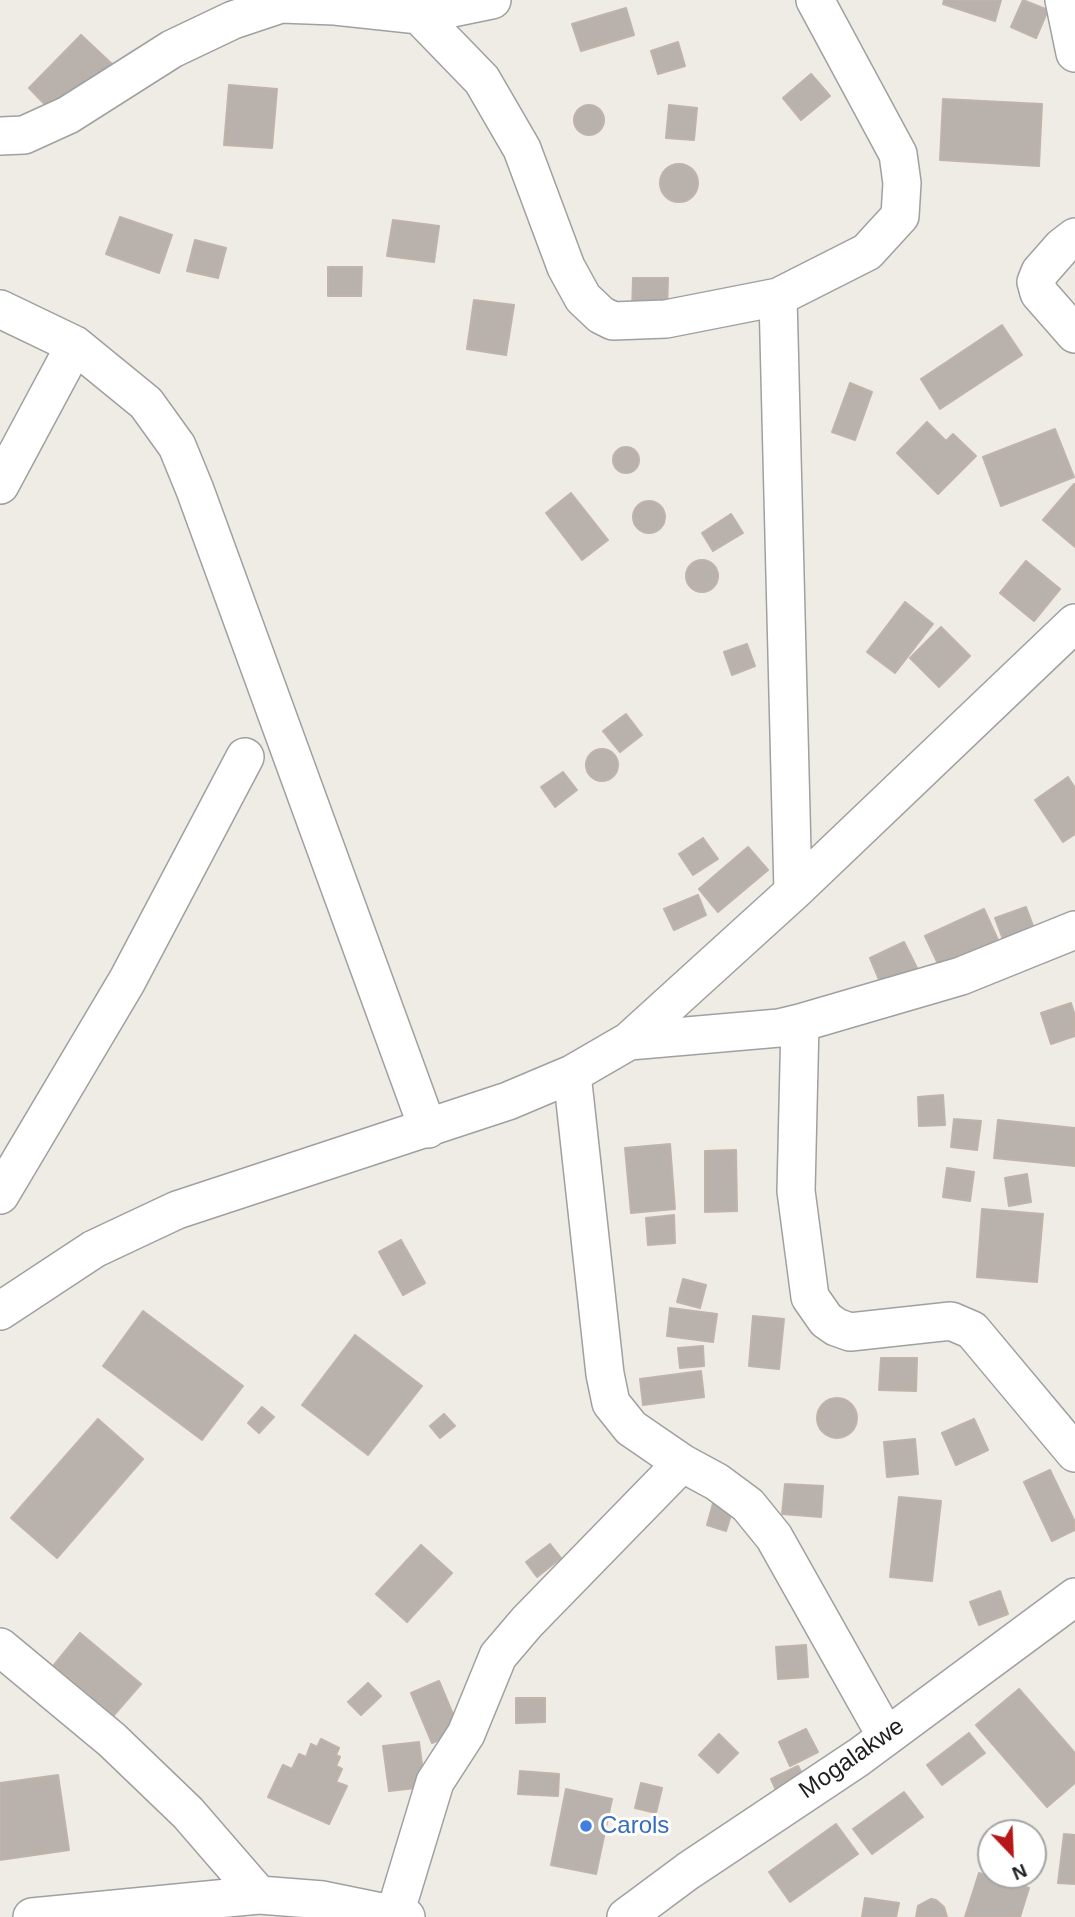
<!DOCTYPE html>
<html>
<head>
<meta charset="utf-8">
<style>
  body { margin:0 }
  #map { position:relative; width:1075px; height:1917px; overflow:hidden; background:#efece6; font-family:Arial,sans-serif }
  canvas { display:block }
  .north { position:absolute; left:977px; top:1819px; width:70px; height:70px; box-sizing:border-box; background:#fff; border:2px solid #a5a5a5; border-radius:50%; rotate:157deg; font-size:19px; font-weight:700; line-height:28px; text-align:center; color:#1f1f1f }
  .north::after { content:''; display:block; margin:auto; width:24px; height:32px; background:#b71719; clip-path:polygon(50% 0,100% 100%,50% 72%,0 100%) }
</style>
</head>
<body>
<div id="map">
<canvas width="1075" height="1917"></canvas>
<div class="north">N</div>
</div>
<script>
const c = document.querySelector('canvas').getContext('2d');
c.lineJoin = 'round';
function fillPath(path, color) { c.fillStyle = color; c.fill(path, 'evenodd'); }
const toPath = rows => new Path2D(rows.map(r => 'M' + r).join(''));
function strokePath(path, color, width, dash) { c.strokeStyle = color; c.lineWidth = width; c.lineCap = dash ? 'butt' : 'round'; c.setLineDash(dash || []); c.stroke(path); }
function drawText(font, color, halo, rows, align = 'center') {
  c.font = font + ' Arial,sans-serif'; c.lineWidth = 6; c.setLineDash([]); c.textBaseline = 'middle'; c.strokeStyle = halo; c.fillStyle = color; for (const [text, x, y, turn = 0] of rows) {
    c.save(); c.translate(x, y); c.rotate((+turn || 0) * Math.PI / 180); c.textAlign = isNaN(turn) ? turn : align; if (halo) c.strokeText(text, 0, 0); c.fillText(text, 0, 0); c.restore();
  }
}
const building = toPath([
  [944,0,1001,0,995,21,943,4,944,0],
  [1023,0,1048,10,1036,38,1011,27,1023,0],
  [626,8,634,35,581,51,572,24,626,8],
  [81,35,112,64,58,118,29,88,81,35],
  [678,42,685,66,658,74,651,51,678,42],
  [811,74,830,96,801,120,783,98,811,74],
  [229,85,277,89,272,148,224,145,229,85],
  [943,99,1042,104,1039,166,940,160,943,99],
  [669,105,697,108,694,140,666,138,669,105],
  '574 120a15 15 0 1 1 30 0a15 15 0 1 1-30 0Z',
  '660 183a19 19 0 1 1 38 0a19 19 0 1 1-38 0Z',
  [120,217,172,235,159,273,106,254,120,217],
  [393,220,439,226,434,262,387,256,393,220],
  [195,240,226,248,218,278,187,271,195,240],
  [328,267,362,267,361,296,328,296,328,267],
  [633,278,668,278,667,312,632,312,633,278],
  [474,300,514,305,506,355,467,349,474,300],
  [1002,325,1022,355,940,409,921,379,1002,325],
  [850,383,872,392,855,440,832,432,850,383],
  [927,422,946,441,953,434,976,456,938,494,897,453,927,422],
  [1055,429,1074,477,1001,506,983,457,1055,429],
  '613 460a13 13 0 1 1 26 0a13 13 0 1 1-26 0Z',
  [1074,484,1075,485,1075,547,1043,520,1074,484],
  [571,493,608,540,582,560,546,513,571,493],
  '633 517a16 16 0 1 1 32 0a16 16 0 1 1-32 0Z',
  [731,514,743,533,713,551,702,533,731,514],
  '686 576a16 16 0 1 1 32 0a16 16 0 1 1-32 0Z',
  [1026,561,1060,589,1034,621,1000,593,1026,561],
  [905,602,933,624,895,673,867,652,905,602],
  [941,627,970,656,939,687,910,658,941,627],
  [747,644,755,666,732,675,724,652,747,644],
  [626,714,642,735,620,752,603,731,626,714],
  '586 765a16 16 0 1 1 32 0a16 16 0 1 1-32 0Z',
  [563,772,577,790,555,807,541,787,563,772],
  [1068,777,1075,788,1075,834,1063,842,1035,800,1068,777],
  [703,838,718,859,693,875,679,854,703,838],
  [748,847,768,870,718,912,699,889,748,847],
  [698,895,706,915,674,930,664,909,698,895],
  [1026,907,1035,931,1004,942,995,918,1026,907],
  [984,909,998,940,939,966,925,936,984,909],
  [904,942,919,972,883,989,870,958,904,942],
  [1071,1003,1075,1016,1075,1036,1051,1044,1041,1013,1071,1003],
  [943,1095,945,1125,919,1126,918,1097,943,1095],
  [954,1119,981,1121,977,1150,951,1147,954,1119],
  [998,1120,1075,1128,1075,1166,994,1158,998,1120],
  [670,1144,675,1209,631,1213,625,1148,670,1144],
  [736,1150,737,1211,705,1212,705,1151,736,1150],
  [947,1168,974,1172,970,1201,943,1197,947,1168],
  [1027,1174,1031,1202,1009,1206,1005,1178,1027,1174],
  [982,1209,1043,1214,1037,1282,977,1277,982,1209],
  [674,1215,675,1243,648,1245,646,1218,674,1215],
  [401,1240,425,1283,403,1295,379,1252,401,1240],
  [683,1279,706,1285,700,1308,677,1302,683,1279],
  [670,1308,717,1314,713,1342,667,1336,670,1308],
  [143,1311,243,1386,202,1440,103,1366,143,1311],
  [753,1316,784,1319,779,1369,749,1366,753,1316],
  [355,1335,422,1386,368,1455,302,1405,355,1335],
  [703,1346,704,1366,680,1368,678,1348,703,1346],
  [881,1358,917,1358,916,1391,879,1390,881,1358],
  [701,1371,704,1397,643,1405,640,1379,701,1371],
  '817 1418a20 20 0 1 1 40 0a20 20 0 1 1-40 0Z',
  [262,1407,274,1417,259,1433,248,1423,262,1407],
  [444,1414,455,1426,440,1438,430,1426,444,1414],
  [98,1419,143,1459,57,1558,11,1518,98,1419],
  [974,1419,988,1450,956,1465,942,1433,974,1419],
  [915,1439,918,1474,887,1477,884,1442,915,1439],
  [1050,1470,1075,1522,1075,1530,1052,1541,1024,1482,1050,1470],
  [785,1484,823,1486,821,1517,782,1514,785,1484],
  [899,1497,941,1501,932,1581,890,1577,899,1497],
  [714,1500,734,1505,726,1531,707,1525,714,1500],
  [550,1544,561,1558,537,1577,526,1562,550,1544],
  [421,1545,452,1573,407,1622,376,1594,421,1545],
  [1000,1591,1008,1614,979,1625,970,1602,1000,1591],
  [80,1633,141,1684,114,1715,54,1665,80,1633],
  [806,1645,808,1677,778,1679,776,1647,806,1645],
  [439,1681,460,1731,432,1743,411,1693,439,1681],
  [368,1683,381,1696,361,1715,348,1702,368,1683],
  [1019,1689,1075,1753,1075,1783,1047,1807,976,1725,1019,1689],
  [516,1698,545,1698,545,1722,516,1723,516,1698],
  [806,1729,818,1752,790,1766,779,1742,806,1729],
  [969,1733,985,1753,942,1785,927,1765,969,1733],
  [719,1734,738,1753,718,1773,699,1755,719,1734],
  [321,1739,339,1748,336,1755,340,1757,336,1766,342,1769,336,1782,347,1786,329,1824,268,1797,283,1765,292,1769,299,1754,306,1757,311,1744,317,1747,321,1739],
  [419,1742,425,1787,389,1791,383,1746,419,1742],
  [798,1766,810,1789,782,1803,771,1779,798,1766],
  [520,1771,559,1774,558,1796,518,1794,520,1771],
  [58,1775,69,1850,0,1860,0,1783,58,1775],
  [641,1783,662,1788,656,1813,635,1808,641,1783],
  [566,1789,612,1799,596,1874,551,1865,566,1789],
  [904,1792,923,1817,872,1854,853,1829,904,1792],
  [836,1824,858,1854,790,1902,769,1872,836,1824],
  [1064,1834,1075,1835,1075,1884,1058,1883,1064,1834],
  [979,1873,1029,1888,1020,1917,965,1917,979,1873],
  [865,1898,899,1903,896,1917,862,1917,865,1898],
  [931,1899,936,1900,944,1907,947,1917,916,1917,918,1906,931,1899]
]);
const minor = toPath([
  [1064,0,1075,53],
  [419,15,482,80,522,149,566,267,583,298,601,315,613,321,666,319,778,297,867,252,900,216,902,183,898,154,815,0],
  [0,136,24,135,68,115,172,49,233,20,281,4,335,6,419,15,492,0],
  [1075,237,1062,247,1040,272,1036,282,1039,293,1075,334],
  [778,297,793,892],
  [0,309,75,345,146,403,177,446,195,490,428,1129],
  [0,485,75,345],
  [800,1023,796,1191,810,1297,826,1320,836,1327,850,1332,951,1321,972,1330,1075,1453],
  [629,1041,779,1028,800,1023,961,976,1075,930],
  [572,1074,605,1374,611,1403,631,1428,682,1463,717,1482,748,1505,774,1537,886,1736],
  [0,1195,127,981,245,757],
  [0,1311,94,1249,177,1210,508,1101,572,1074,629,1041,793,892,1075,623],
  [0,1647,112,1740,188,1813,259,1895],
  [32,1917,259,1895,323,1900,406,1917],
  [394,1917,435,1782,466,1734,498,1656,527,1622,682,1463],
  [626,1917,688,1871,859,1757,1075,1597]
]);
const markers = [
  [586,1826,7,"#3f7fe0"]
];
const streetNames = [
  ["Mogalakwe",852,1759,-35]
];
const shopNames = [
  ["Carols",600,1826]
];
fillPath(building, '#b8b1ac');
strokePath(building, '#bfb3aa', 2);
strokePath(minor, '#a0a0a0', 40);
strokePath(minor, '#fff', 37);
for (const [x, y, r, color] of markers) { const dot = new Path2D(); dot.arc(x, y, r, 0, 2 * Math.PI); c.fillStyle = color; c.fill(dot); strokePath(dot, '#fff', 2.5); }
drawText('24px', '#1f1f1f', '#fff', streetNames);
drawText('24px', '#366cbe', '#fff', shopNames, 'left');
</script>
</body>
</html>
